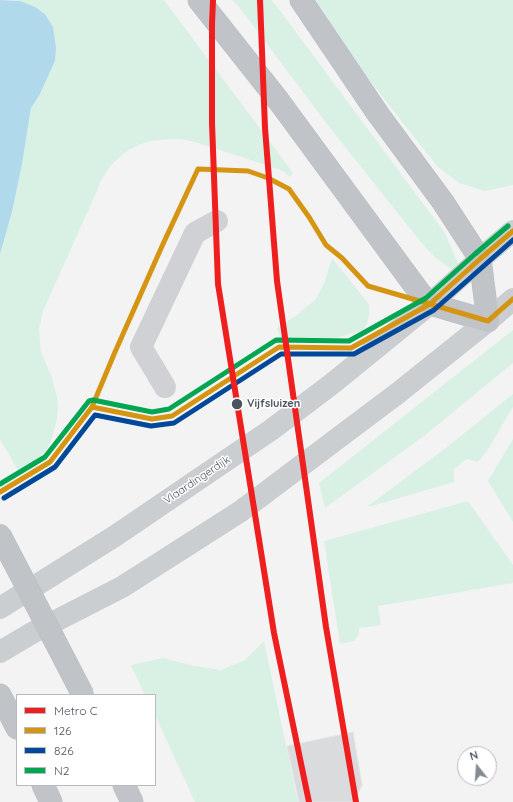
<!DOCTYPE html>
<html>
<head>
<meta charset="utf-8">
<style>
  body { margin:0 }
  #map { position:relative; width:513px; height:802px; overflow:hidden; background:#f3f3f3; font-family:Quicksand,sans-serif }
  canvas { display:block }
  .legend { position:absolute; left:16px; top:694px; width:140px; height:92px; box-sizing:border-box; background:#fff; border:1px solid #b7babf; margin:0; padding:5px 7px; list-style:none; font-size:12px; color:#4b535f }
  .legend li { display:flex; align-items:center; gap:8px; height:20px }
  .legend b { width:20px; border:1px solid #b7babf }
  .north { position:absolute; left:457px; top:746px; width:40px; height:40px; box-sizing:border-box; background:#fff; border:1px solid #b7babf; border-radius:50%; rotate:343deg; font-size:11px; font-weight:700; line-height:16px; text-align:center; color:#4b535f }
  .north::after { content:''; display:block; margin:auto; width:14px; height:18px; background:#868b93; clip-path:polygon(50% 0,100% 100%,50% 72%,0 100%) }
</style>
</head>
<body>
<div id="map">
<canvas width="513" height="802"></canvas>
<ul class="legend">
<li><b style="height:5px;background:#ef1f1f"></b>Metro C</li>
<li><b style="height:5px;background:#d59513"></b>126</li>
<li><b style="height:5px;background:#004899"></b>826</li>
<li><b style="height:5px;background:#00a651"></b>N2</li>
</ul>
<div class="north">N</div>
</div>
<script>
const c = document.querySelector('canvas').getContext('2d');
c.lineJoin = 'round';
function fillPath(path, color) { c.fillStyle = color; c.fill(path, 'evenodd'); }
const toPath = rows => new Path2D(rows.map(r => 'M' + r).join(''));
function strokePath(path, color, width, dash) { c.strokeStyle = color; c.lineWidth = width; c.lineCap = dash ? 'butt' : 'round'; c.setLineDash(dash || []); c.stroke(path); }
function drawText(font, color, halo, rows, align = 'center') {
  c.font = font + ' Quicksand,sans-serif'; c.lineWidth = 3; c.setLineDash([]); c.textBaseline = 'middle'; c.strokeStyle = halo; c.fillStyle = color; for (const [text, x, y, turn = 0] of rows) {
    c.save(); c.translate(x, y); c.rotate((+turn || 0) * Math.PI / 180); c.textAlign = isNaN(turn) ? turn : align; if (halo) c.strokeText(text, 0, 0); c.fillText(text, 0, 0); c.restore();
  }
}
const green = toPath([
  [16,0,164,0,293,173,290,177,283,171,257,162,195,142,180,139,170,139,150,141,141,144,127,151,110,166,99,184,100,184,43,311,39,329,41,352,52,378,57,397,58,407,57,419,51,441,47,449,32,465,20,474,0,439,0,254,12,212,22,164,31,108,39,96,55,61,53,27,45,14,35,7],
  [232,0,271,0,275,4,445,233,458,263,451,269,436,258,424,246,334,133,239,7],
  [311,0,513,0,513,185,485,191,459,183,437,166,366,76],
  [332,258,369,304,369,317,365,328,361,331,327,340,281,340,277,328,297,315,315,300,324,284],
  [513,330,513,363,424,436,325,508,319,483],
  [513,394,513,407,487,451,478,462,467,459,454,469,454,482,372,506,368,506,447,447],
  [513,439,513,522,488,481],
  [468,501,513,565,513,583,378,606,381,625,359,628,359,634,354,641,340,644,324,541],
  [264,641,298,802,195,802,155,715,155,695,145,695,131,665,163,658,195,666,221,670,245,660]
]);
const water = toPath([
  [0,0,20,1,35,7,45,14,53,27,56,48,55,61,39,96,31,108,22,164,12,212,0,254]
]);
const building = toPath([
  [353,732,362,785,354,802,299,802,287,746,353,732]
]);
const minor = toPath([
  [165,387,141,347,195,233,217,221]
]);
const major = toPath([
  [0,608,115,536,271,430,333,383,430,304,480,259,513,231],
  [0,652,32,633,122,587,241,511,398,393,488,321,513,299]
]);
const highway = toPath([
  [199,0,278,100,420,293,430,304,488,321,480,259,443,202,378,114,301,0],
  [0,695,17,728],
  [43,785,51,802],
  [124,785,132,802]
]);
const highwayBridge = toPath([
  [0,535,83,695]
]);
const bus1 = toPath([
  [92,407,152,419,172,416,279,347,351,348,430,304,480,259,513,231],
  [0,492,50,462,92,407,115,352,163,244,198,169,248,171,268,178,289,189,309,217,326,245,342,258,368,286,488,321,513,299]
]);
const bus2 = toPath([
  [4,498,55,467,95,415,151,426,174,423,281,354,354,354,434,310,513,240]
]);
const bus3 = toPath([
  [0,484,45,457,89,401,93,400,152,412,169,409,276,340,349,341,426,298,475,254,508,226]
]);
const metro1 = toPath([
  [213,0,212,24,212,123,218,284,274,633,309,802],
  [260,0,265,128,277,281,326,627,356,802]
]);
const markers = [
  [237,404,6,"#4b535f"]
];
const stopNames = [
  ["Vijfsluizen",247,404]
];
const streetNames = [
  ["Vlaardingerdijk",197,480,-34]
];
fillPath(green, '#d9f0e5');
fillPath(water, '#b0d9ec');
fillPath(building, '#dadbdd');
strokePath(building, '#e5e5e6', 1);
strokePath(highway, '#b8bbc2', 23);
strokePath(minor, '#cfd1d4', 22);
strokePath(major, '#cbced1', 22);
strokePath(highway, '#c0c4c9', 22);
strokePath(highwayBridge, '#b8bbc2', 23, []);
strokePath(highwayBridge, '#c0c4c9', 22);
strokePath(bus1, '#d59513', 5);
strokePath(bus2, '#004899', 5);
strokePath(bus3, '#00a651', 5);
strokePath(metro1, '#ef1f1f', 6);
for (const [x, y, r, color] of markers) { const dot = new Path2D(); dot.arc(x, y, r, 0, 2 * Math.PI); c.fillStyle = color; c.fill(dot); strokePath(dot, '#fff', 1.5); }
drawText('bold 11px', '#4b535f', '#fff', stopNames, 'left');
drawText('11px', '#4b535f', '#fff', streetNames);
</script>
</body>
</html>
